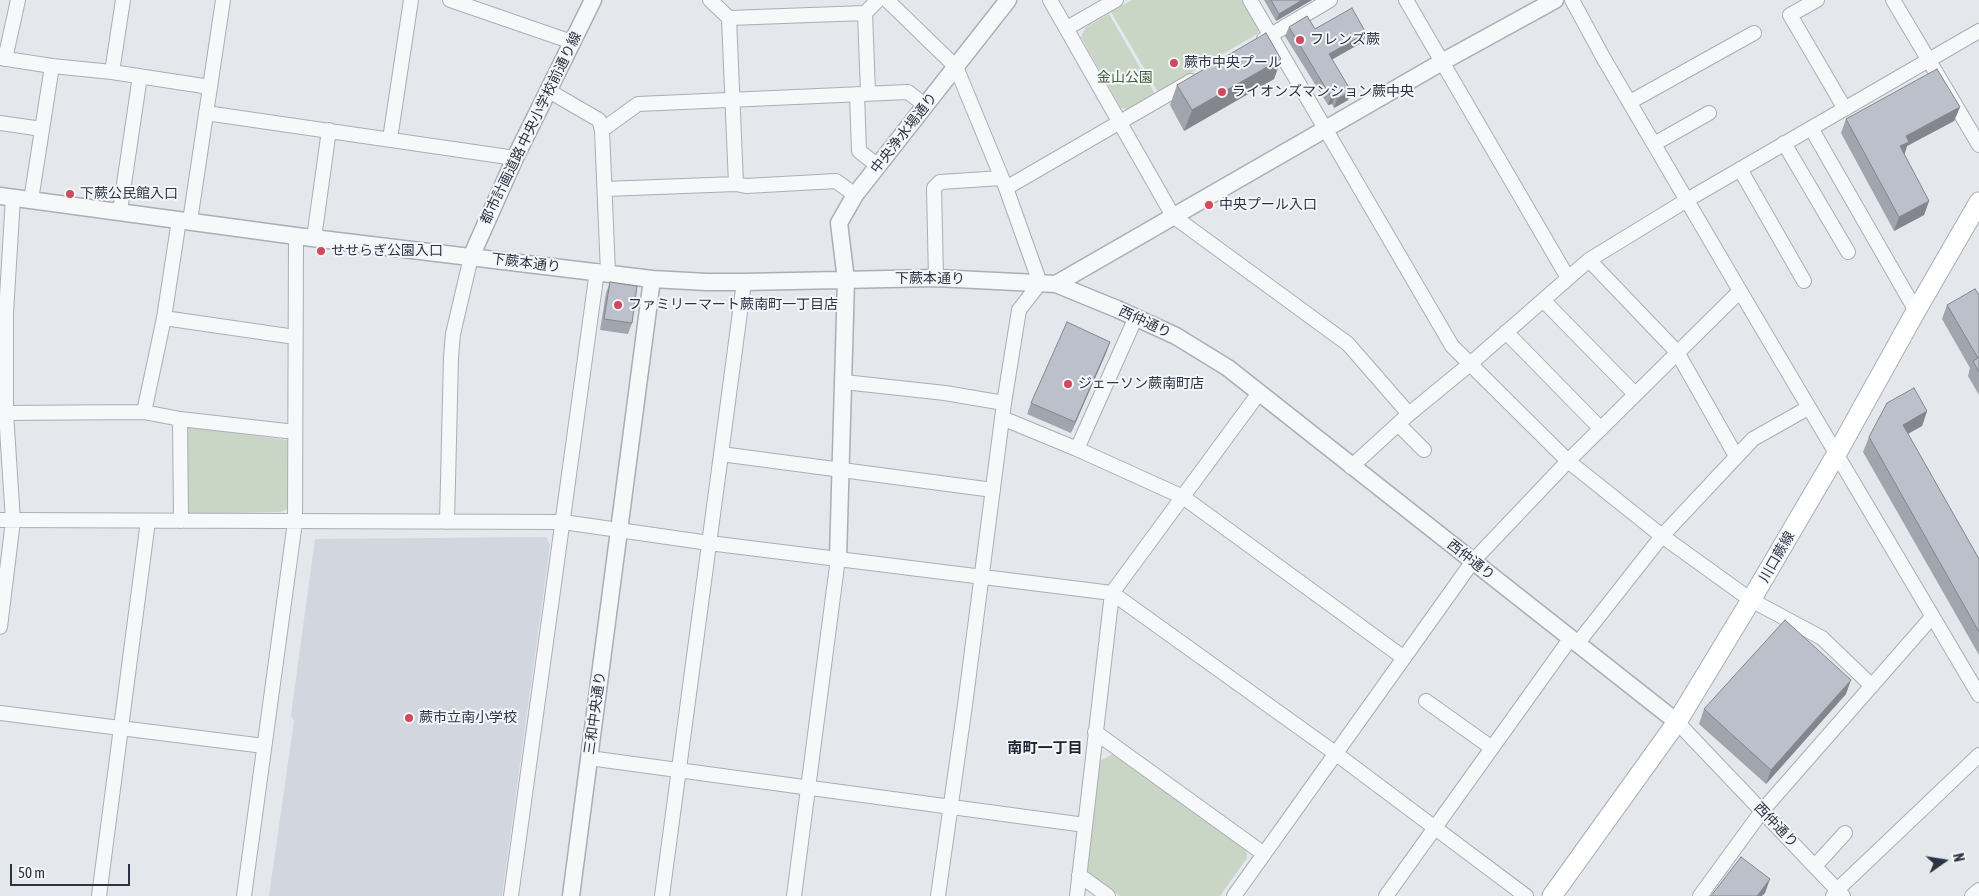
<!DOCTYPE html>
<html>
<head>
<meta charset="utf-8">
<style>
  body { margin:0 }
  #map { position:relative; width:1979px; height:896px; overflow:hidden; background:#e4e7ec; font-family:"Asap Condensed",sans-serif }
  canvas { display:block }
  .north { position:absolute; left:1919px; top:836px; width:50px; height:50px; -webkit-text-stroke:4px #f4f6f9; paint-order:stroke; rotate:77deg; font-size:14px; font-weight:700; line-height:20px; text-align:center; color:#2b3445 }
  .north::after { content:''; display:block; margin:auto; width:18px; height:22px; background:#2b3445; clip-path:polygon(50% 0,100% 100%,50% 72%,0 100%) }
  .scale { position:absolute; left:10px; top:864px; width:120px; height:22px; box-sizing:border-box; border:2px solid #2b3445; border-top:0; padding-left:6px; font-size:15px; line-height:18px; white-space:nowrap; color:#2b3445; -webkit-text-stroke:4px #f4f6f9; paint-order:stroke }
</style>
</head>
<body>
<div id="map">
<canvas width="1979" height="896"></canvas>
<div class="north">N</div>
<div class="scale">50 m</div>
</div>
<script>
const c = document.querySelector('canvas').getContext('2d');
c.lineJoin = 'round';
function fillPath(path, color) { c.fillStyle = color; c.fill(path, 'evenodd'); }
const toPath = rows => new Path2D(rows.map(r => 'M' + r).join(''));
function strokePath(path, color, width, dash) { c.strokeStyle = color; c.lineWidth = width; c.lineCap = dash ? 'butt' : 'round'; c.setLineDash(dash || []); c.stroke(path); }
function drawText(font, color, halo, rows, align = 'center') {
  c.font = font + ' "Asap Condensed","Noto Sans JP",sans-serif'; c.lineWidth = 4; c.setLineDash([]); c.textBaseline = 'middle'; c.strokeStyle = halo; c.fillStyle = color; for (const [text, x, y, turn = 0] of rows) {
    c.save(); c.translate(x, y); c.rotate((+turn || 0) * Math.PI / 180); c.textAlign = isNaN(turn) ? turn : align; if (halo) c.strokeText(text, 0, 0); c.fillText(text, 0, 0); c.restore();
  }
}
const built = toPath([
  [546,537,550,545,502,896,269,896,294,721,291,715,315,539]
]);
const green = toPath([
  [1132,0,1244,0,1260,28,1257,34,1158,92,1111,12],
  [1109,14,1155,94,1129,110,1121,108,1081,37,1086,27],
  [189,427,287,440,291,443,290,508,280,512,190,514,184,510,185,430],
  [1113,754,1246,850,1247,858,1220,896,1120,896,1087,872,1100,761]
]);
const minor = toPath([
  [450,0,572,42],
  [710,0,729,18,865,13,878,0],
  [887,0,956,67,1006,188,1040,283,1019,310,1004,403,965,705,938,896],
  [1050,0,1173,216,1348,344,1409,414],
  [1250,0,1452,346,1568,461,1662,536,1751,600,1822,638,1872,686],
  [1406,0,1568,278],
  [1572,0,1604,59,1740,291,1979,695],
  [1817,0,1790,15,1845,109],
  [1893,0,1979,145],
  [865,13,868,93],
  [729,18,736,184],
  [1067,28,1116,0],
  [1264,39,1330,0],
  [0,58,52,66,112,72,210,87],
  [5,59,18,0],
  [112,72,123,0],
  [549,91,599,120,602,130,608,273],
  [857,94,859,151,878,166],
  [1630,102,1754,33],
  [206,113,515,158],
  [0,123,42,129],
  [1811,128,1916,311],
  [602,130,638,104,908,92,926,106],
  [390,139,411,0],
  [1784,143,1848,252],
  [1654,144,1709,113],
  [1740,169,1804,281],
  [1006,188,1191,81],
  [605,189,736,184,746,186,836,181,855,195],
  [31,200,52,66],
  [120,211,140,76],
  [190,221,223,0],
  [314,238,329,130],
  [1589,260,1677,352,1736,456],
  [936,278,934,188,940,182,1002,178],
  [1543,300,1635,394],
  [164,318,295,337],
  [1506,332,1601,429],
  [844,382,945,393,1004,403],
  [144,412,164,318,179,220],
  [0,413,144,412,180,419,295,432],
  [1002,418,1077,449,1183,497,1404,658],
  [180,419,181,521],
  [1398,424,1424,450],
  [1077,449,1136,317],
  [721,454,993,490],
  [1351,467,1409,414,1470,364,1589,260,1687,200,1979,31],
  [0,520,563,522,709,543,1112,593,1335,753,1526,896],
  [447,522,451,357,453,334,471,257],
  [0,627,13,521,6,413,6,313,13,197],
  [1577,644,1662,536,1753,439,1808,408],
  [1426,701,1492,748],
  [0,713,264,746],
  [1677,722,1843,896],
  [1095,732,1264,854],
  [589,758,1085,825],
  [1815,866,1845,833],
  [1079,875,1108,896],
  [99,896,148,521],
  [244,896,295,522,296,236],
  [511,896,597,271],
  [662,896,744,282],
  [794,896,838,558],
  [1077,896,1112,593,1259,393],
  [1234,896,1473,561,1568,461,1740,291],
  [1386,896,1570,639],
  [1700,896,1762,811,1932,617],
  [1833,896,1837,890,1979,755],
  [1972,896,1979,890]
]);
const tertiary = toPath([
  [0,196,296,236,652,279,707,282,744,282,936,278,1056,284,1117,309,1176,336,1228,368,1677,722],
  [471,257,515,158,593,0],
  [1056,284,1442,62,1555,0],
  [838,558,846,280,839,223,855,195,1008,0],
  [571,896,652,279]
]);
const secondary = toPath([
  [1552,896,1677,722,1751,600,1836,455,1916,311,1979,202]
]);
const wall = toPath([
  [1264,0,1312,0,1276,21],
  [1289,27,1366,33,1363,42,1332,59,1348,100,1334,108,1332,104,1328,105,1285,36],
  [1281,59,1274,79,1184,131,1170,105,1177,85],
  [1960,107,1954,121,1907,146,1904,154,1929,201,1924,215,1894,231,1841,133,1846,119],
  [610,282,632,323,628,334,600,330,606,293],
  [1979,295,1979,395,1968,376,1970,368,1942,319,1947,305],
  [1110,342,1106,353,1071,433,1027,414,1031,403],
  [1927,411,1922,426,1907,434,1979,559,1979,655,1863,452,1869,437],
  [1846,694,1766,784,1699,724,1704,709]
]);
const shadedWall = toPath([
  [1302,0,1312,0,1276,21,1279,14],
  [1366,33,1363,42,1326,63,1329,54],
  [1281,59,1274,79,1184,131,1192,110],
  [1351,91,1348,100,1334,108,1337,99],
  [1335,95,1332,104,1328,105,1331,97],
  [1960,107,1954,121,1907,146,1904,156,1900,146,1906,136],
  [1929,201,1924,215,1894,231,1899,217],
  [1110,342,1106,353,1071,433,1075,422],
  [1927,411,1922,426,1897,440,1903,425],
  [1851,680,1846,694,1766,784,1771,770],
  [1770,879,1765,893,1762,896,1757,896]
]);
const building = toPath([
  [1271,0,1302,0,1279,14,1271,0],
  [1352,8,1366,33,1329,54,1351,91,1337,99,1335,95,1331,97,1289,27,1307,16,1315,29,1352,8],
  [1266,33,1281,59,1192,110,1177,85,1266,33],
  [1937,69,1960,107,1906,136,1909,142,1900,146,1929,201,1899,217,1846,119,1937,69],
  [610,282,637,286,632,323,604,319,610,282],
  [1975,289,1979,295,1979,372,1973,361,1978,358,1947,305,1975,289],
  [1067,322,1110,342,1075,422,1031,403,1067,322],
  [1914,388,1927,411,1903,425,1979,559,1979,632,1869,437,1887,403,1914,388],
  [1785,620,1851,680,1771,770,1704,709,1785,620],
  [1741,857,1770,879,1757,896,1711,896,1741,857]
]);
const markers = [
  [1300,40,5,"#d1495b"],
  [1174,63,5,"#d1495b"],
  [1222,92,5,"#d1495b"],
  [70,194,5,"#d1495b"],
  [1209,205,5,"#d1495b"],
  [321,251,5,"#d1495b"],
  [618,305,5,"#d1495b"],
  [1068,384,5,"#d1495b"],
  [409,718,5,"#d1495b"]
];
const poiNames = [
  ["フレンズ蕨",1310,40],
  ["蕨市中央プール",1184,63],
  ["ライオンズマンション蕨中央",1232,92],
  ["下蕨公民館入口",80,194],
  ["中央プール入口",1219,205],
  ["せせらぎ公園入口",331,251],
  ["ファミリーマート蕨南町一丁目店",628,305],
  ["ジェーソン蕨南町店",1078,384],
  ["蕨市立南小学校",419,718]
];
const parkNames = [
  ["金山公園",1125,78]
];
const streetNames = [
  ["都市計画道路 中央小学校前通り線",531,128,-64],
  ["中央浄水場通り",904,133,-52],
  ["下蕨本通り",526,263,7],
  ["下蕨本通り",930,279],
  ["西仲通り",1145,322,25],
  ["川口蕨線",1777,557,-60],
  ["西仲通り",1471,560,38],
  ["三和中央通り",595,713,-82],
  ["西仲通り",1776,825,46]
];
const neighbourhoodNames = [
  ["南町一丁目",1045,748]
];
fillPath(built, '#d2d6de');
fillPath(green, '#c9d6c5');
strokePath(minor, '#a9aeb7', 16);
strokePath(tertiary, '#a9aeb7', 19);
strokePath(secondary, '#a9aeb7', 21);
strokePath(minor, '#f7f8fa', 14);
strokePath(tertiary, '#f7f8fa', 16);
strokePath(secondary, '#fff', 19);
fillPath(wall, '#a1a5ae');
fillPath(shadedWall, '#83868d');
fillPath(building, '#bbc0ca');
strokePath(building, '#83868d', 1);
for (const [x, y, r, color] of markers) { const dot = new Path2D(); dot.arc(x, y, r, 0, 2 * Math.PI); c.fillStyle = color; c.fill(dot); strokePath(dot, '#f4f6f9', 2); }
drawText('14px', '#2b3445', '#f4f6f9', poiNames, 'left');
drawText('14px', '#3f6138', '#f4f6f9', parkNames);
drawText('14px', '#2b3445', '#f4f6f9', streetNames);
drawText('bold 15px', '#1d2536', '#f4f6f9', neighbourhoodNames);
</script>
</body>
</html>
